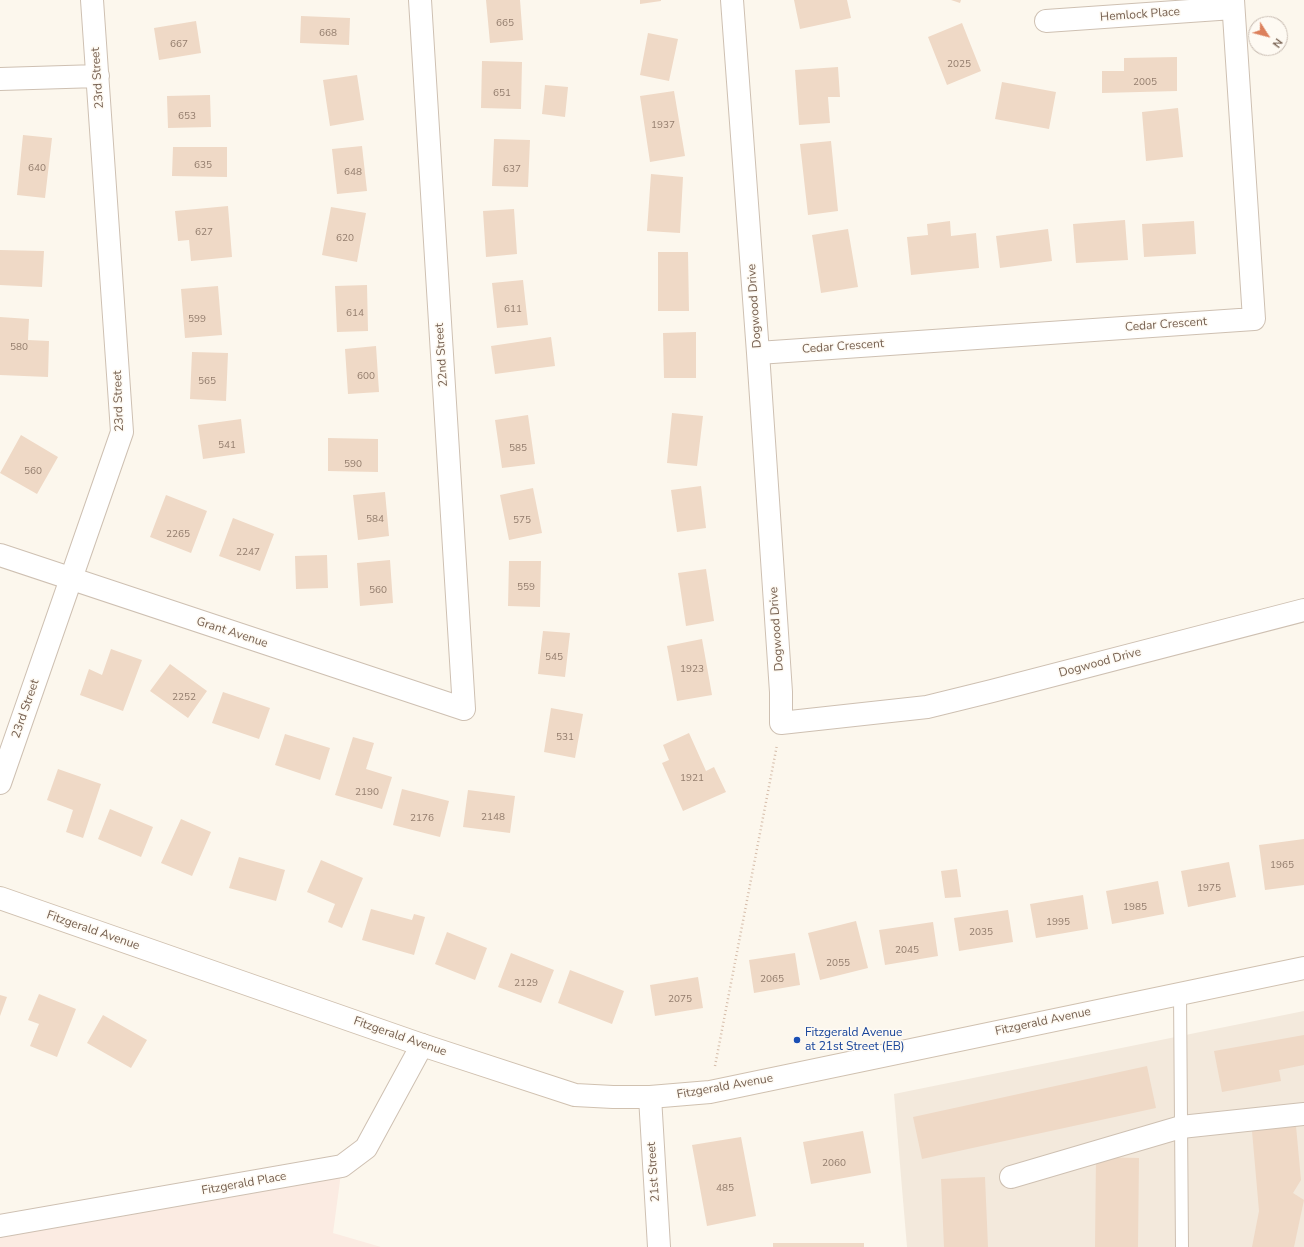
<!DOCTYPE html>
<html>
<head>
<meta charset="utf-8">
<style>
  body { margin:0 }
  #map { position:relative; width:1304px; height:1247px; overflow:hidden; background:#fcf7ed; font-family:"Nunito Sans",sans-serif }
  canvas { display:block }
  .north { position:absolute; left:1248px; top:16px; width:40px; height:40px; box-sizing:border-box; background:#fefaf3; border:1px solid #c8bcb2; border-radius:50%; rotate:126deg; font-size:11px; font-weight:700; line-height:16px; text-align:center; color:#766050 }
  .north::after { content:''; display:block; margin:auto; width:14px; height:18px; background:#dc805c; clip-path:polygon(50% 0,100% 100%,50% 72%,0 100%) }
</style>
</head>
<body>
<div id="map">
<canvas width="1304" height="1247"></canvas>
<div class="north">N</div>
</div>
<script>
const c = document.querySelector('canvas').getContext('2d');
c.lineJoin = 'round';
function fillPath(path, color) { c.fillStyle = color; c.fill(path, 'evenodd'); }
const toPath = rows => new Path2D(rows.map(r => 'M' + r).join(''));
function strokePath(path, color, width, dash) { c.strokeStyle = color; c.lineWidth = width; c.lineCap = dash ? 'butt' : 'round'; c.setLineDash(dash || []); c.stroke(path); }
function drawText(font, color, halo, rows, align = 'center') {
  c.font = font + ' "Nunito Sans",sans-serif'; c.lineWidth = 3; c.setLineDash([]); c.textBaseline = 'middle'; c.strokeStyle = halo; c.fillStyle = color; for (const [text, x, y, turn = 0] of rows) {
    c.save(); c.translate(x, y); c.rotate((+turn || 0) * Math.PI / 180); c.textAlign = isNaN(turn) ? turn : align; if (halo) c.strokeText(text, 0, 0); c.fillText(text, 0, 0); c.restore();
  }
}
const residential = toPath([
  [1304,1011,1304,1247,907,1247,894,1094]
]);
const commercial = toPath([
  [342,1166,333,1233,381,1247,0,1247,0,1226]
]);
const building = toPath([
  [486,0,520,0,523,40,490,43],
  [640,0,661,0,661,1,640,4],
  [794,0,847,0,851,18,800,29],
  [951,0,961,0,960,3],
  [301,16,350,18,349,45,300,43],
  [196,21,201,53,159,60,154,28],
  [962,23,981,71,947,85,928,37],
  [648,33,678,39,669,81,640,75],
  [1177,57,1177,91,1102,93,1102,71,1124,71,1124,58],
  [482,61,522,62,521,109,481,108],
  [838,67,840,97,828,97,830,123,799,125,795,70],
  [357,75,364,120,330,126,323,80],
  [1002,82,1056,92,1049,129,995,119],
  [545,85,568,87,565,117,542,114],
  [674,91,685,156,650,162,640,96],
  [210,95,211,127,168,128,167,96],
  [1178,108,1183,157,1146,161,1142,112],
  [23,135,52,138,45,198,17,195],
  [494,139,530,140,528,187,492,186],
  [831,141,838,211,808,215,800,144],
  [362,146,367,191,337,194,332,149],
  [173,147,227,147,227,177,172,176],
  [651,174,683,177,680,233,647,231],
  [228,206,232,257,191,261,189,240,178,241,175,211],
  [331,207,366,213,357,262,322,255],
  [514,209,517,254,486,257,483,211],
  [1125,220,1128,260,1076,263,1073,224],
  [950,221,951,236,976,233,979,268,911,275,907,237,928,235,927,224],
  [1194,221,1196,254,1144,257,1142,224],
  [848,229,858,287,821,293,812,235],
  [1048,229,1052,261,1000,268,996,236],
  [0,250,44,251,42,287,0,285],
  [658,252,688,252,689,311,658,311],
  [523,280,528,325,497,328,492,283],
  [367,285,368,331,337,332,335,286],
  [218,286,222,335,185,338,181,289],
  [0,317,29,319,28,340,49,341,48,377,0,375],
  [696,332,696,378,664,378,663,333],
  [551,337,555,366,495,374,491,346],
  [376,346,379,392,348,394,345,349],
  [192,352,228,353,226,401,190,399],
  [672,413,703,416,697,466,667,463],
  [528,415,535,464,502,468,495,420],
  [241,419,245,453,203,459,198,425],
  [21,435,58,457,37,494,0,473],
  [328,438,378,439,378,472,328,471],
  [701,486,706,528,677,532,671,490],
  [533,488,542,533,509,540,500,495],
  [385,492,389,536,358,540,353,495],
  [166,495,207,511,191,553,150,537],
  [233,518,274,534,260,571,219,556],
  [327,555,328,588,296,589,295,556],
  [390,560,393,603,360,606,357,563],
  [509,561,541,561,540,607,508,606],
  [706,569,714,621,686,626,678,573],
  [543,631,570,633,565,677,538,674],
  [702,639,712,695,677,701,667,646],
  [111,649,142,660,123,711,80,695,89,669,102,675],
  [170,664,207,691,188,718,150,691],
  [223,692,270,708,259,739,212,723],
  [551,708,583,714,575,758,544,752],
  [689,733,706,771,714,767,726,792,683,811,662,763,669,760,663,745],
  [285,734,330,748,320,780,275,765],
  [353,737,374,743,366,769,392,777,382,809,335,795],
  [58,769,101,784,83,838,66,832,73,810,47,800],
  [402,789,449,801,440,837,393,825],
  [468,790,515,796,510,833,463,827],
  [110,809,153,827,141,857,98,839],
  [181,819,211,832,192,876,161,863],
  [1304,839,1304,885,1265,890,1259,845],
  [239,857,285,870,276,901,229,888],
  [321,860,363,878,342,928,328,922,335,904,307,892],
  [1229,862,1236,897,1188,907,1181,871],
  [957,869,961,897,945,898,941,871],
  [1158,881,1164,914,1112,924,1106,891],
  [1083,895,1088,929,1036,938,1030,904],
  [371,909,412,920,414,914,425,917,414,955,362,940],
  [1008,910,1013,942,959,951,954,918],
  [856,921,868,968,820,980,808,933],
  [933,922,938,956,885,965,879,930],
  [447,932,487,948,475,980,435,964],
  [511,953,554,970,541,1003,498,987],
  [795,953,800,985,754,993,749,960],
  [570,970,624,991,612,1024,558,1003],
  [698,977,703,1008,655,1016,650,985],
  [39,994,76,1009,57,1057,30,1046,39,1024,28,1020],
  [0,995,7,997,0,1016],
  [103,1015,147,1040,131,1068,87,1043],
  [1304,1035,1304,1065,1279,1070,1281,1081,1222,1092,1214,1051],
  [1147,1066,1156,1108,922,1159,913,1117],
  [1296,1126,1301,1180,1293,1193,1304,1200,1294,1247,1252,1247,1259,1211,1252,1131],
  [863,1131,871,1173,811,1184,803,1142],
  [741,1137,756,1216,707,1226,692,1145],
  [1096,1157,1139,1158,1138,1247,1095,1247],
  [985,1177,988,1247,944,1247,941,1179],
  [773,1243,864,1243,864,1247,773,1247]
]);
const path = toPath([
  [715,1066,777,745]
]);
const lane = toPath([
  [1180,994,1182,1247]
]);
const street = toPath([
  [732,0,758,353,781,692,781,723,927,707,992,691,1304,610],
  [1046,21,1233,8],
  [0,79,98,76],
  [758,353,1254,319,1233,0],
  [0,555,464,709,420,0],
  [0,783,122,432,92,0],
  [650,1097,659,1247],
  [1011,1177,1181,1127,1304,1114],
  [0,1226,342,1166,366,1148,422,1045]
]);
const secondary = toPath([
  [0,898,422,1045,575,1095,613,1097,650,1097,710,1092,1304,968]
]);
const markers = [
  [797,1040,4,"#1a4fb4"]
];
const numberNames = [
  ["665",505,24],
  ["668",328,34],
  ["667",179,45],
  ["2025",959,65],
  ["2005",1145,83],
  ["651",502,94],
  ["653",187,117],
  ["1937",663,126],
  ["635",203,166],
  ["640",37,169],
  ["637",512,170],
  ["648",353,173],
  ["627",204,233],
  ["620",345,239],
  ["611",513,310],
  ["614",355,314],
  ["599",197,320],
  ["580",19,348],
  ["600",366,377],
  ["565",207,382],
  ["541",227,446],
  ["585",518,449],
  ["590",353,465],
  ["560",33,472],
  ["584",375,520],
  ["575",522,521],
  ["2265",178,535],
  ["2247",248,553],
  ["559",526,588],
  ["560",378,591],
  ["545",554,658],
  ["1923",692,670],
  ["2252",184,698],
  ["531",565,738],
  ["1921",692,779],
  ["2190",367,793],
  ["2148",493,818],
  ["2176",422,819],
  ["1965",1282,866],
  ["1975",1209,889],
  ["1985",1135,908],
  ["1995",1058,923],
  ["2035",981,933],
  ["2045",907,951],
  ["2055",838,964],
  ["2065",772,980],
  ["2129",526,984],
  ["2075",680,1000],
  ["2060",834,1164],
  ["485",725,1189]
];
const streetNames = [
  ["Hemlock Place",1140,15,-4],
  ["23rd Street",98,78,-94],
  ["Dogwood Drive",755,306,-94],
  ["Cedar Crescent",1166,325,-4],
  ["Cedar Crescent",843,347,-4],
  ["22nd Street",442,355,-94],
  ["23rd Street",119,401,-92],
  ["Dogwood Drive",777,629,-94],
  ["Grant Avenue",232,633,18],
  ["Dogwood Drive",1100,663,-15],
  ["23rd Street",26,709,-71],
  ["Fitzgerald Avenue",93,931,19],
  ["Fitzgerald Avenue",1043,1022,-12],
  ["Fitzgerald Avenue",400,1037,19],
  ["Fitzgerald Avenue",725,1087,-10],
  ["21st Street",654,1172,-94],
  ["Fitzgerald Place",244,1184,-10]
];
const transitNames = [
  ["Fitzgerald Avenue",805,1033],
  ["at 21st Street (EB)",805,1047]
];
fillPath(residential, '#f3e9dc');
fillPath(commercial, '#fbebe2');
fillPath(building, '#efd9c6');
strokePath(lane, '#cec0b2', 14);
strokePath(street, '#cec0b2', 24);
strokePath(secondary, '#d0c1b0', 24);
strokePath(path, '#d5bca9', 2.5, [1, 3]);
strokePath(lane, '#fff', 12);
strokePath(street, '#fff', 22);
strokePath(secondary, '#fff', 22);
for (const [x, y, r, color] of markers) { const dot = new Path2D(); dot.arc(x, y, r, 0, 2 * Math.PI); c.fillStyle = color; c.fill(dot); strokePath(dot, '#fefaf3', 1.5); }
drawText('10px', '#947e6e', null, numberNames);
drawText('12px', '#766050', '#fefaf3', streetNames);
drawText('12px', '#164399', '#fefaf3', transitNames, 'left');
</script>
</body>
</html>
